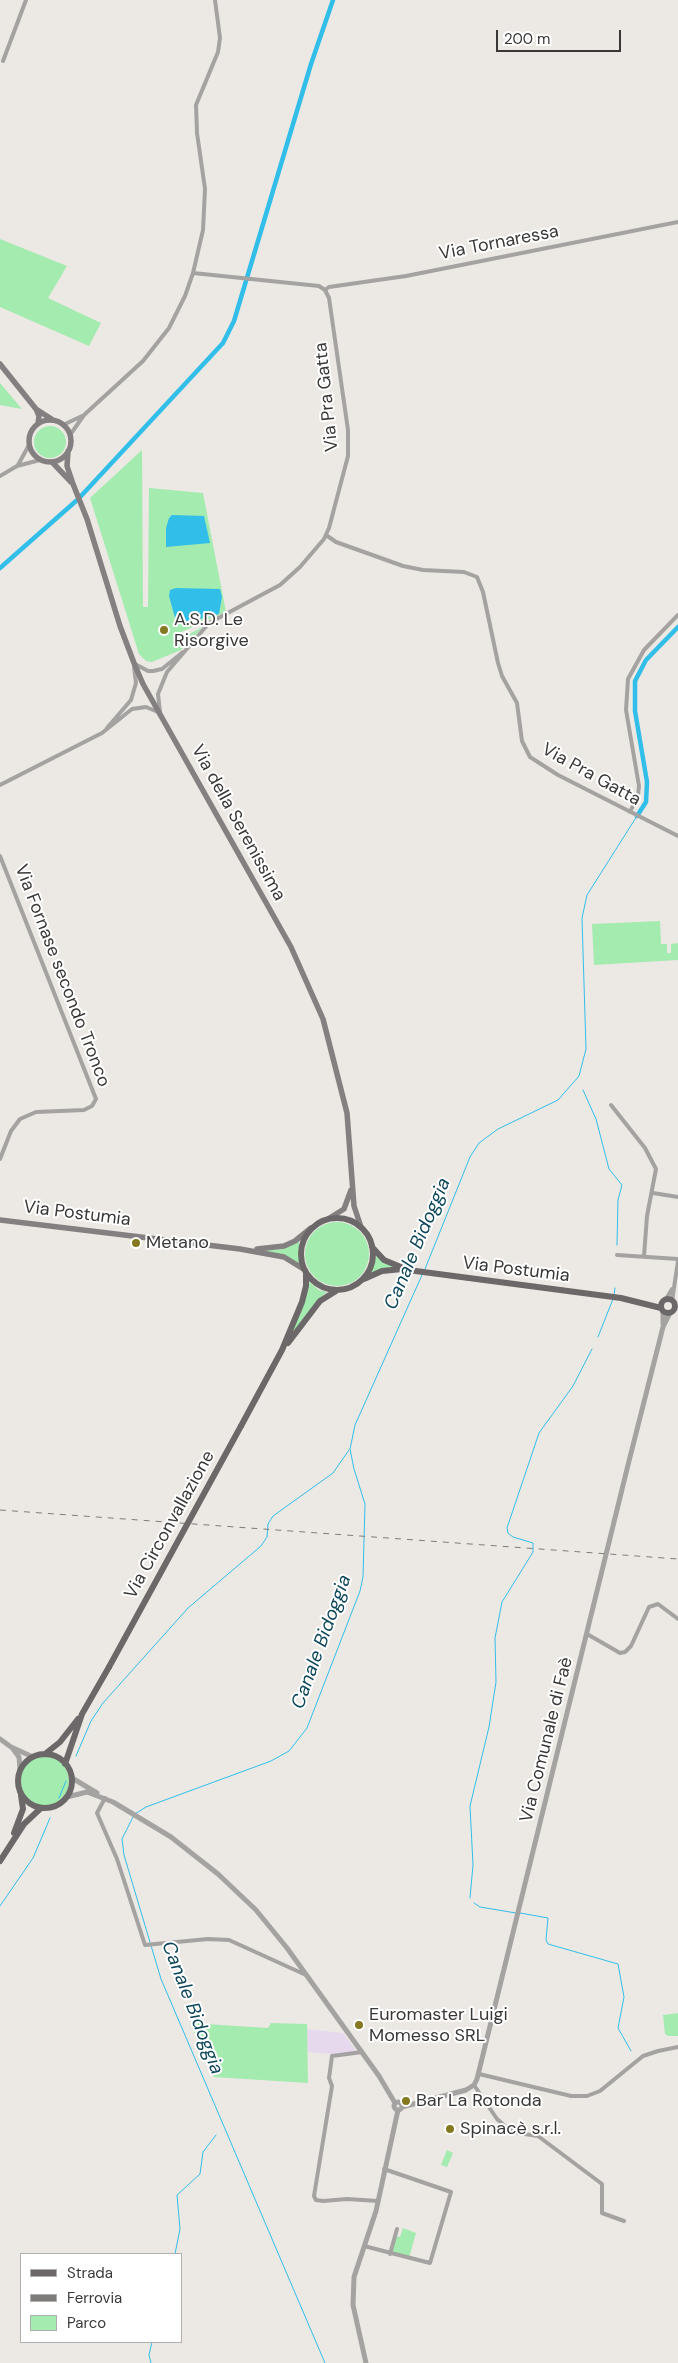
<!DOCTYPE html>
<html>
<head>
<meta charset="utf-8">
<style>
  body { margin:0 }
  #map { position:relative; width:678px; height:2363px; overflow:hidden; background:#ece8e4; font-family:"DM Sans",sans-serif }
  canvas { display:block }
  .legend { position:absolute; left:20px; top:2253px; width:162px; height:90px; box-sizing:border-box; background:#fff; border:1px solid #b0afaf; margin:0; padding:6px 9px; list-style:none; font-size:15px; color:#3a3837 }
  .legend li { display:flex; align-items:center; gap:10px; height:25px }
  .legend b { width:25px; border:1px solid #b0afaf }
  .scale { position:absolute; left:496px; top:30px; width:125px; height:22px; box-sizing:border-box; border:2px solid #3a3837; border-top:0; padding-left:6px; font-size:15px; line-height:18px; white-space:nowrap; color:#3a3837; -webkit-text-stroke:4px #fff; paint-order:stroke }
</style>
</head>
<body>
<div id="map">
<canvas width="678" height="2363"></canvas>
<ul class="legend">
<li><b style="height:6px;background:#6c6769"></b>Strada</li>
<li><b style="height:6px;background:#7e7c7a"></b>Ferrovia</li>
<li><b style="height:14px;background:#a4ebaf"></b>Parco</li>
</ul>
<div class="scale">200 m</div>
</div>
<script>
const c = document.querySelector('canvas').getContext('2d');
c.lineJoin = 'round';
function fillPath(path, color) { c.fillStyle = color; c.fill(path, 'evenodd'); }
const toPath = rows => new Path2D(rows.map(r => 'M' + r).join(''));
function strokePath(path, color, width, dash) { c.strokeStyle = color; c.lineWidth = width; c.lineCap = dash ? 'butt' : 'round'; c.setLineDash(dash || []); c.stroke(path); }
function drawText(font, color, halo, rows, align = 'center') {
  c.font = font + ' "DM Sans",sans-serif'; c.lineWidth = 4; c.setLineDash([]); c.textBaseline = 'middle'; c.strokeStyle = halo; c.fillStyle = color; for (const [text, x, y, turn = 0] of rows) {
    c.save(); c.translate(x, y); c.rotate((+turn || 0) * Math.PI / 180); c.textAlign = isNaN(turn) ? turn : align; if (halo) c.strokeText(text, 0, 0); c.fillText(text, 0, 0); c.restore();
  }
}
const education = toPath([
  [306,2029,343,2033,356,2051,334,2054,306,2052]
]);
const green = toPath([
  [0,239,67,266,48,298,101,323,89,346,0,307],
  [0,383,22,409,0,405],
  '34 442a16 16 0 1 1 32 0a16 16 0 1 1-32 0Z',
  [142,450,143,607,148,607,149,488,203,493,226,612,177,634,179,639,203,627,181,650,152,662,146,661,139,654,90,498],
  [660,921,661,944,667,944,667,953,671,953,671,944,678,943,678,960,594,965,592,924],
  '305 1254a32 32 0 1 1 64 0a32 32 0 1 1-64 0Z',
  [299,1240,299,1264,260,1251,283,1249],
  [376,1255,401,1268,371,1275],
  [308,1281,319,1290,327,1292,320,1298,290,1338],
  '19 1781a25 25 0 1 1 50 0a25 25 0 1 1-50 0Z',
  [678,2013,678,2036,668,2036,665,2034,663,2015],
  [190,2023,268,2028,271,2023,307,2024,308,2083,214,2077],
  [447,2150,453,2153,447,2167,441,2165],
  [403,2228,416,2233,409,2258,390,2254,395,2236,400,2237]
]);
const water = toPath([
  [172,515,204,516,210,543,166,547,166,528,169,518],
  [176,588,220,589,222,597,219,614,177,625,169,596,170,590]
]);
const stream = toPath([
  [583,1090,596,1119,609,1169,622,1185,618,1200,617,1245],
  [425,1269,470,1157,479,1143,498,1129,558,1100,579,1076,586,1049,582,918,587,895,637,816],
  [614,1295,615,1288],
  [598,1337,613,1299],
  [76,1756,91,1721,103,1703,188,1608,261,1546,267,1537,268,1524,273,1516,333,1473,349,1450],
  [59,1798,66,1781],
  [135,1814,146,1807,271,1761,289,1751,307,1728,360,1591,363,1577,365,1504,354,1469,350,1449,355,1425,422,1275],
  [133,1817,122,1839,124,1855,161,1979,325,2363],
  [470,1898,473,1865,470,1806,489,1727,496,1682,495,1638,502,1602,533,1552,533,1543,513,1537,508,1533,507,1528,539,1433,573,1386,592,1349],
  [474,1903,480,1907,516,1913],
  [0,1906,33,1858,50,1818],
  [520,1913,548,1918,546,1940,548,1944,618,1964,624,1997,618,2028,631,2051],
  [175,2254,180,2229,177,2195,200,2174,203,2152,216,2135],
  [151,2363,149,2355,152,2342]
]);
const canal = toPath([
  [81,496,223,343,234,321,311,64,333,0],
  [0,568,76,501],
  [637,816,646,802,647,782,635,711,635,681,646,660,678,627]
]);
const minor = toPath([
  [3,61,26,0],
  [325,290,329,287,406,276,678,222],
  [63,425,82,416],
  [70,435,84,415,143,361,169,328,185,296,193,273,203,230,205,189,197,133,196,105,218,52,220,38,215,0],
  [18,465,29,445],
  [0,476,17,466,40,460],
  [326,535,336,542,403,566,423,570,464,572,477,577,483,592,498,663,502,676,517,703,522,741,530,757,558,775,678,836],
  [135,664,148,671,153,671,162,669,183,652],
  [160,712,158,694,167,672,209,623,280,585,300,567,324,539,329,528,348,456,348,430,329,298,325,290,319,286,193,273],
  [107,728,131,700,136,683,134,667],
  [0,785,102,733,132,709,146,707,158,712],
  [630,812,638,795,639,786,626,710,628,679,644,650,678,615],
  [0,856,96,1099,92,1106,84,1110,36,1112,20,1119,11,1131,0,1159],
  [611,1105,645,1148,656,1169,647,1216,644,1256],
  [653,1193,678,1197],
  [617,1255,678,1259],
  [666,1299,672,1289],
  [672,1301,678,1261],
  [587,1634,620,1653,625,1652,631,1646,649,1607,658,1604,678,1619],
  [105,1798,97,1813,117,1859,145,1945,208,1939,229,1940,306,1975],
  [362,2052,332,2056,329,2078,332,2086,314,2196,316,2200,323,2201,347,2199,378,2201],
  [479,2074,571,2096,587,2096,600,2091,643,2056,658,2051,678,2047],
  [474,2085,497,2119,507,2128,518,2133,538,2136,602,2184,602,2213,624,2221],
  [364,2246,430,2263,451,2192,384,2169],
  [390,2254,397,2229]
]);
const tertiary = toPath([
  [663,1324,663,1311],
  [0,1739,11,1747,33,1757],
  [13,1749,19,1757,20,1769],
  [72,1778,97,1793],
  [67,1797,87,1792,113,1802,171,1837,218,1874,256,1910,287,1948,379,2076,395,2103],
  '394 2106a4 4 0 1 1 8 0a4 4 0 1 1-8 0Z',
  [402,2107,466,2090,474,2085,477,2079,628,1465,663,1327,670,1313],
  [366,2363,353,2305,354,2277,376,2211,398,2110]
]);
const secondary = toPath([
  [0,364,36,409,39,416,38,424],
  [36,409,53,420],
  '29 441a21 21 0 1 1 42 0a21 21 0 1 1-42 0Z',
  [68,451,67,466,73,484,87,519,120,626,134,663,143,684,291,947,323,1019,347,1113,354,1206,361,1227],
  [52,462,71,482],
  [328,1219,344,1209,351,1190],
  [0,1220,240,1249,284,1257,305,1270],
  [257,1249,284,1246,295,1241,311,1228]
]);
const primary = toPath([
  '301 1254a36 36 0 1 1 72 0a36 36 0 1 1-72 0Z',
  [372,1247,384,1260,408,1270,621,1298,661,1308],
  [364,1279,382,1271,402,1269],
  '661 1306a7 7 0 1 1 14 0a7 7 0 1 1-14 0Z',
  [288,1343,320,1301,336,1291],
  [241,1426,282,1350,302,1302,306,1286,306,1274],
  '18 1781a27 27 0 1 1 54 0a27 27 0 1 1-54 0Z',
  [45,1754,60,1742,78,1719],
  [65,1764,82,1714,109,1667],
  [14,1833,23,1809,21,1795],
  [0,1861,24,1824,41,1808]
]);
const rail = toPath([
  [0,1510,678,1559]
]);
const primaryBridge = toPath([
  [109,1667,241,1426]
]);
const markers = [
  [164,630,5,"#84791e"],
  [136,1243,5,"#84791e"],
  [359,2025,5,"#84791e"],
  [406,2101,5,"#84791e"],
  [450,2129,5,"#84791e"]
];
const streetNames = [
  ["Via Tornaressa",499,243,-11],
  ["Via Pra Gatta",327,397,-96],
  ["Via Pra Gatta",591,775,29],
  ["Via della Serenissima",238,823,61],
  ["Via Fornase secondo Tronco",62,976,69],
  ["Via Postumia",77,1214,7],
  ["Via Postumia",516,1270,7],
  ["Via Circonvallazione",170,1525,-61],
  ["Via Comunale di Faè",547,1740,-76]
];
const poiNames = [
  ["A.S.D. Le",174,620],
  ["Risorgive",174,641],
  ["Metano",146,1243],
  ["Euromaster Luigi",369,2015],
  ["Momesso SRL",369,2036],
  ["Bar La Rotonda",416,2101],
  ["Spinacè s.r.l.",460,2129]
];
const waterNames = [
  ["Canale Bidoggia",418,1244,-67],
  ["Canale Bidoggia",322,1642,-70],
  ["Canale Bidoggia",192,2008,69]
];
fillPath(education, '#e6d9ed');
fillPath(green, '#a4ebaf');
fillPath(water, '#31bee9');
strokePath(stream, '#31bee9', 1);
strokePath(canal, '#31bee9', 4.5);
strokePath(minor, '#a5a2a2', 4);
strokePath(tertiary, '#a5a2a2', 5);
strokePath(secondary, '#848081', 5.5);
strokePath(primary, '#6c6769', 6);
strokePath(rail, '#7e7c7a', 1, [6, 6]);
strokePath(primaryBridge, '#6c6769', 6);
for (const [x, y, r, color] of markers) { const dot = new Path2D(); dot.arc(x, y, r, 0, 2 * Math.PI); c.fillStyle = color; c.fill(dot); strokePath(dot, '#fff', 2); }
drawText('18px', '#3a3837', '#fff', streetNames);
drawText('18px', '#3a3837', '#fff', poiNames, 'left');
drawText('italic 19px', '#0d4759', '#fff', waterNames);
</script>
</body>
</html>
